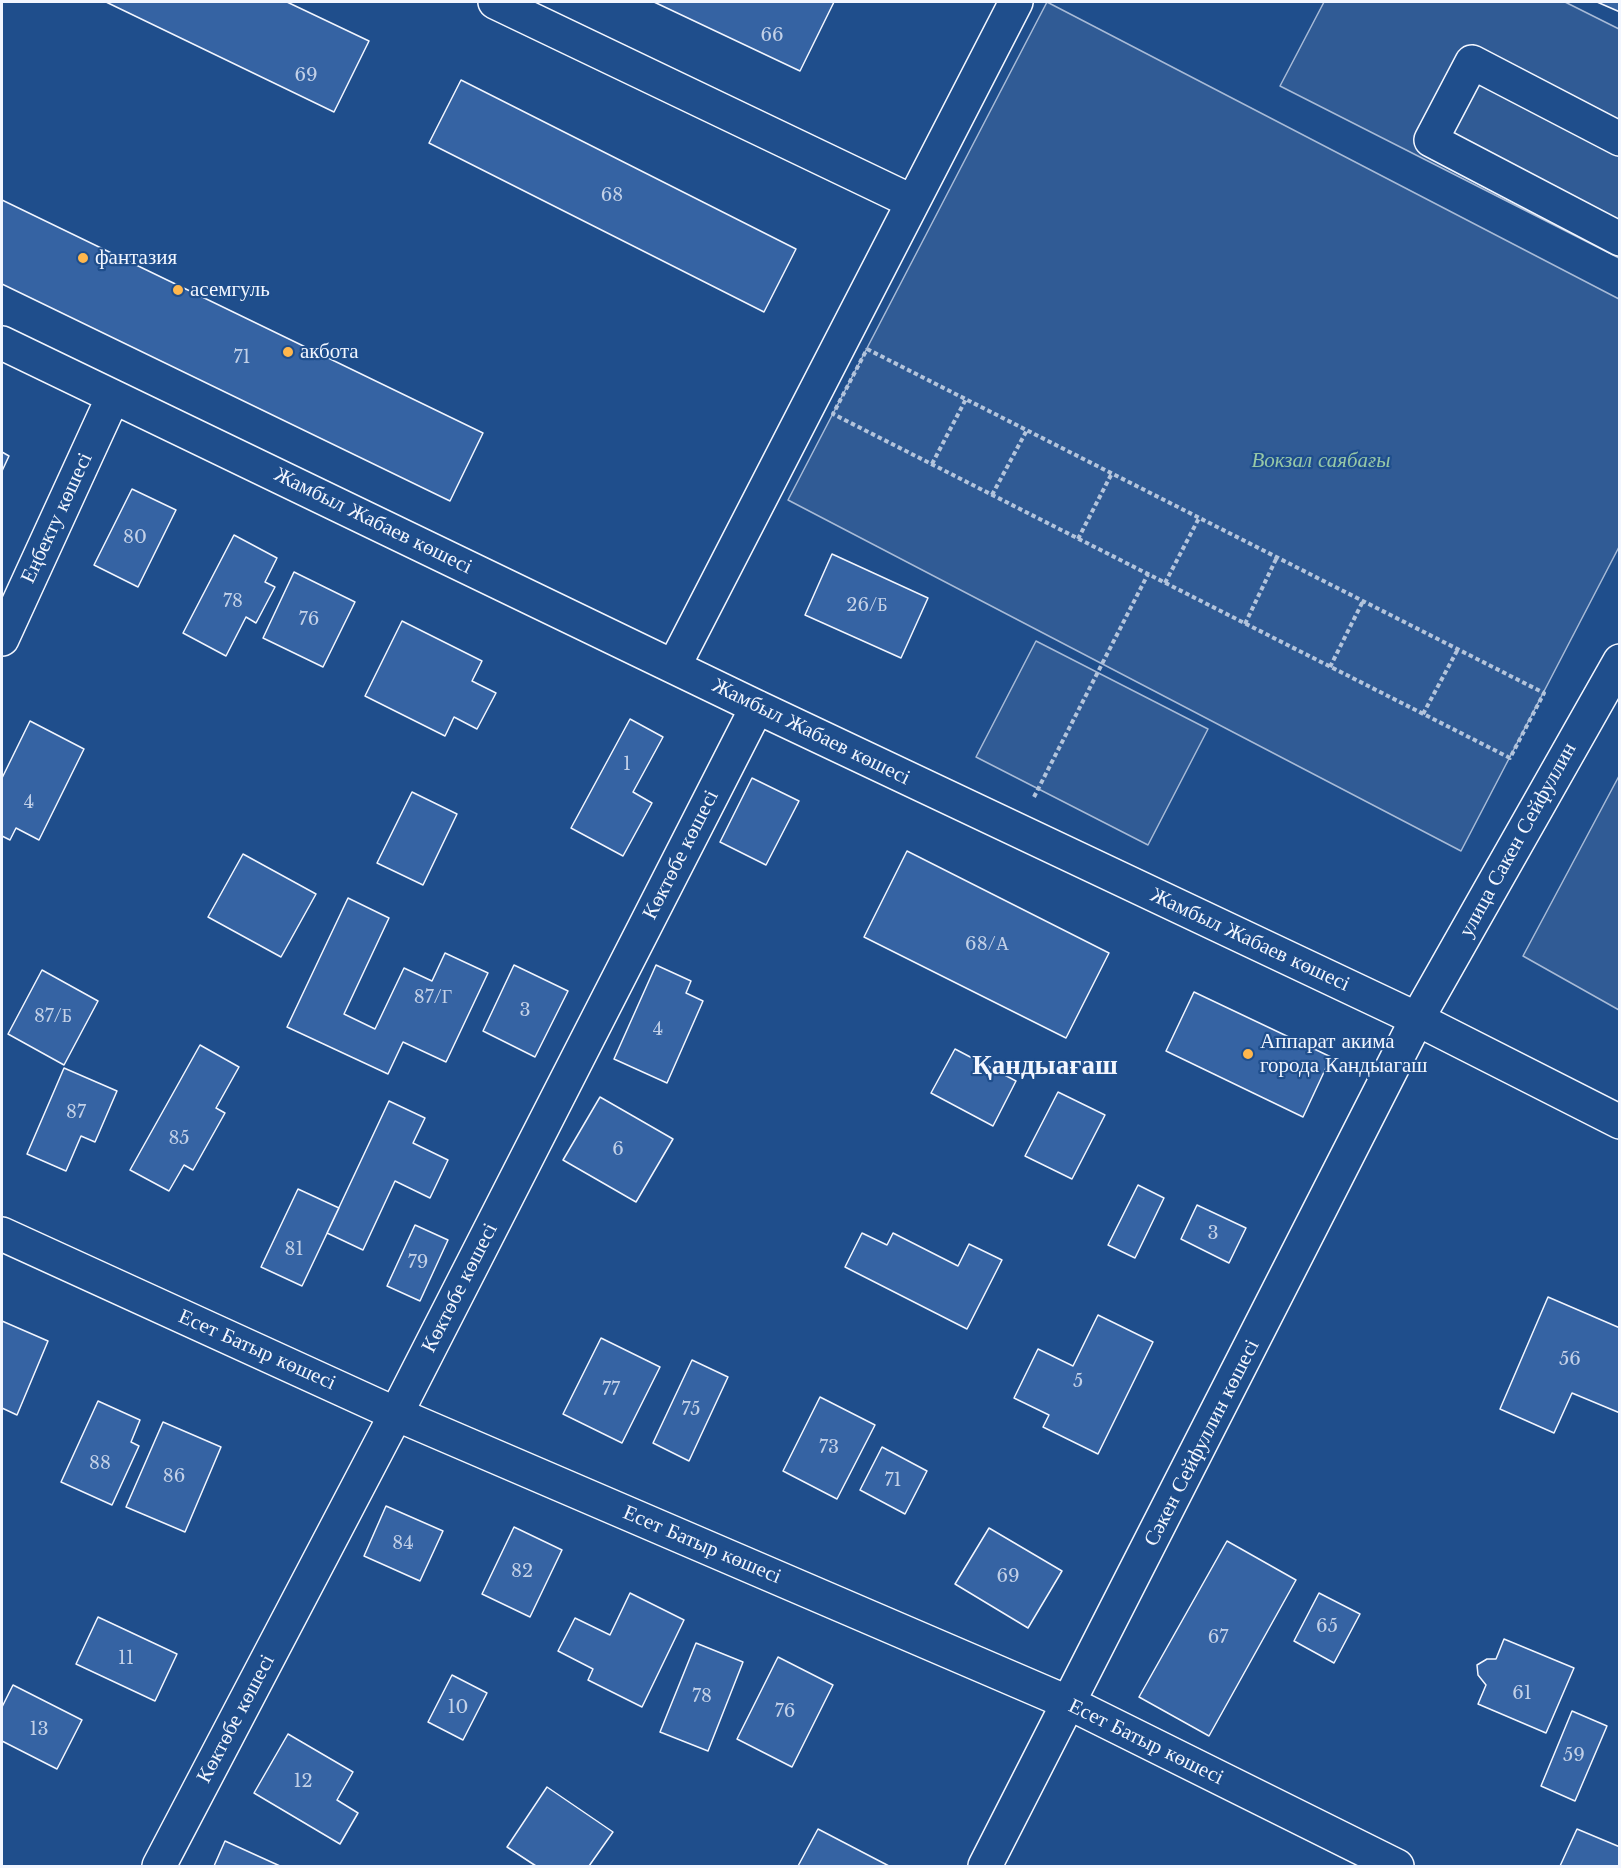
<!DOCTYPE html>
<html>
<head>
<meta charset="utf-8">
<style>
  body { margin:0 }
  #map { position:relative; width:1621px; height:1868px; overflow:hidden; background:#1f4e8c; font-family:"Libre Baskerville",serif }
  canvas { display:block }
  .frame { position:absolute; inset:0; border:3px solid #f2f6ff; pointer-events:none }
</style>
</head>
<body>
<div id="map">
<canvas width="1621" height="1868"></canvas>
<div class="frame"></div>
</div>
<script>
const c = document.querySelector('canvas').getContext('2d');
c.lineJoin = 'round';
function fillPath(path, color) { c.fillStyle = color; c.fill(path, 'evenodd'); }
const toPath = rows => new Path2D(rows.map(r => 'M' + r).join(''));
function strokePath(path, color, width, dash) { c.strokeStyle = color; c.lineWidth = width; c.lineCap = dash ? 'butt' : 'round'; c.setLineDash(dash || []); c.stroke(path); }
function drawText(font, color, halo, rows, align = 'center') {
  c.font = font + ' "Libre Baskerville",serif'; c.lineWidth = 4.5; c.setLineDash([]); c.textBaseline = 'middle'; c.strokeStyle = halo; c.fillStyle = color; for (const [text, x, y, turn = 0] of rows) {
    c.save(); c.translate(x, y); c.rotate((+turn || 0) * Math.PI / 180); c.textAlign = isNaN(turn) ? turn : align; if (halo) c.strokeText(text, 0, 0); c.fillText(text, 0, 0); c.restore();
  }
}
const built = toPath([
  [1047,2,1619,299,1619,547,1461,851,788,500,1047,2],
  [1324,2,1565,2,1619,29,1619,258,1280,86,1324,2],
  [1036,641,1208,729,1148,845,976,757,1036,641],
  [1619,776,1619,1010,1523,956,1619,776]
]);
const building = toPath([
  [106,2,287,2,369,41,334,112,106,2],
  [654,2,834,2,800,71,654,2],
  [1597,2,1620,2,1620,12,1597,2],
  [461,80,796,249,764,312,429,143,461,80],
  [2,200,483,433,450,501,2,284,2,200],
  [2,452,9,456,2,471,2,452],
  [132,489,176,510,138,587,94,565,132,489],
  [234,535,277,558,265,582,275,587,256,623,246,617,226,656,183,633,234,535],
  [832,554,928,598,901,658,805,615,832,554],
  [294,572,355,602,323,667,263,638,294,572],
  [402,621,482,661,472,681,496,693,477,729,454,717,445,736,365,696,402,621],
  [630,719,663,737,633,792,652,803,623,856,571,828,630,719],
  [30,721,84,749,39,840,16,828,10,840,2,836,2,778,30,721],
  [752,778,799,801,766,865,720,842,752,778],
  [412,792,457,814,423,885,377,863,412,792],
  [907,851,1109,953,1066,1038,864,937,907,851],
  [243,854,316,894,281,957,208,917,243,854],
  [348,898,389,918,344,1014,375,1029,404,968,432,981,445,953,488,973,446,1062,403,1042,388,1074,287,1027,348,898],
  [514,965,568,991,535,1057,483,1031,514,965],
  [656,965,691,981,686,993,703,1001,667,1083,614,1059,656,965],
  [42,970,98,1001,64,1065,8,1034,42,970],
  [1194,992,1331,1057,1303,1117,1166,1051,1194,992],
  [200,1045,239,1067,216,1108,225,1113,193,1170,184,1165,169,1191,130,1170,200,1045],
  [955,1049,1016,1081,993,1126,931,1093,955,1049],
  [64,1068,117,1091,95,1142,81,1136,66,1171,27,1154,64,1068],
  [1058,1092,1105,1115,1072,1179,1025,1156,1058,1092],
  [600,1097,673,1139,636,1202,563,1160,600,1097],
  [389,1101,425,1118,413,1143,448,1160,430,1198,395,1181,363,1250,327,1233,389,1101],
  [1138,1185,1164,1198,1135,1258,1108,1245,1138,1185],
  [298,1189,339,1208,302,1286,261,1267,298,1189],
  [1197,1205,1246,1228,1229,1263,1181,1239,1197,1205],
  [415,1225,448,1240,420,1301,387,1286,415,1225],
  [862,1233,887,1245,893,1233,958,1266,969,1244,1002,1260,967,1329,845,1267,862,1233],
  [1548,1297,1620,1328,1620,1413,1572,1393,1554,1433,1500,1409,1548,1297],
  [1098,1315,1153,1342,1098,1454,1043,1427,1049,1415,1014,1398,1038,1349,1073,1366,1098,1315],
  [2,1321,48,1341,17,1415,2,1408,2,1321],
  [601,1338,660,1367,622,1443,563,1414,601,1338],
  [692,1360,728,1377,689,1461,653,1443,692,1360],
  [820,1397,875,1425,837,1499,783,1471,820,1397],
  [98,1401,140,1420,131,1442,139,1446,112,1505,61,1482,98,1401],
  [163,1422,221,1447,185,1532,126,1507,163,1422],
  [882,1447,927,1471,905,1514,860,1490,882,1447],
  [386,1506,443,1531,420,1581,364,1556,386,1506],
  [514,1527,562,1550,530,1617,482,1594,514,1527],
  [989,1528,1062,1571,1028,1628,955,1584,989,1528],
  [1227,1541,1296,1580,1209,1736,1139,1697,1227,1541],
  [630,1593,684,1620,642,1707,588,1680,593,1669,558,1651,575,1618,610,1635,630,1593],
  [1319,1593,1360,1614,1334,1663,1294,1641,1319,1593],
  [98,1617,177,1654,155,1701,76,1664,98,1617],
  [1504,1639,1574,1668,1546,1733,1478,1704,1486,1685,1478,1675,1477,1665,1487,1659,1496,1659,1504,1639],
  [696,1643,743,1662,708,1751,660,1732,696,1643],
  [778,1657,833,1685,792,1767,737,1739,778,1657],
  [452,1675,487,1693,463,1740,428,1722,452,1675],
  [13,1685,82,1720,57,1769,2,1741,2,1707,13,1685],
  [1572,1711,1607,1726,1575,1801,1541,1786,1572,1711],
  [288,1734,353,1772,337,1800,358,1813,340,1844,254,1793,288,1734],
  [547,1787,613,1832,589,1866,536,1866,507,1847,547,1787],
  [818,1829,889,1866,798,1866,818,1829],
  [1577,1829,1620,1847,1620,1866,1560,1866,1577,1829],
  [225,1841,280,1866,214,1866,225,1841]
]);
const path = toPath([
  [867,349,1544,693,1510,758,833,414,867,349],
  [932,464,966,399],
  [992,495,1027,430],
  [1078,539,1112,473],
  [1165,583,1199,518],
  [1245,624,1277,557],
  [1330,667,1363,601],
  [1423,714,1458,649],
  [1034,797,1148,574]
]);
const minor = toPath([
  [495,2,913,202],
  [1620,139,1472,62,1431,140,1620,239],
  [2,343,757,707,1417,1019,1620,1122],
  [2,639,113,397],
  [674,666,1016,2],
  [2,1234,396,1414,1069,1703,1397,1866],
  [159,1866,396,1414,757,707],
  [985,1866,1417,1019,1620,661]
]);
const markers = [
  [83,258,6,"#ffb74d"],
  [178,290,6,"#ffb74d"],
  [288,352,6,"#ffb74d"],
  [1248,1054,6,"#ffb74d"]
];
const numberNames = [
  ["66",772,36],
  ["69",306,76],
  ["68",612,196],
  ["71",242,358],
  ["80",135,538],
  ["78",233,602],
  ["26/Б",867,606],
  ["76",309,620],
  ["1",627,765],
  ["4",29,803],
  ["68/А",987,945],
  ["87/Г",433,998],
  ["3",525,1011],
  ["87/Б",53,1017],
  ["4",658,1030],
  ["87",76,1113],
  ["85",179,1139],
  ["6",618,1150],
  ["3",1213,1234],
  ["81",294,1250],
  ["79",418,1263],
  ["56",1570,1360],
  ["5",1078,1382],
  ["77",611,1390],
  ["75",691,1410],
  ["73",829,1448],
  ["88",100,1464],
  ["86",174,1477],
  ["71",893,1481],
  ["84",403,1544],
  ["82",522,1572],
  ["69",1008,1577],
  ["65",1327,1627],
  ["67",1218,1638],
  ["11",126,1659],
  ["61",1522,1694],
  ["78",702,1697],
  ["10",458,1708],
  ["76",785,1712],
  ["13",39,1730],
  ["59",1574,1756],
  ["12",303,1782]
];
const poiNames = [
  ["фантазия",95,258],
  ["асемгуль",190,290],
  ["акбота",300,352],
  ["Аппарат акима",1260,1042],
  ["города Кандыагаш",1260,1066]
];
const parkNames = [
  ["Вокзал саябағы",1321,461]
];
const streetNames = [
  ["Еңбекту көшесі",57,518,-65],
  ["Жамбыл Жабаев көшесі",373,521,26],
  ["Жамбыл Жабаев көшесі",811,732,26],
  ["улица Сакен Сейфуллин",1518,840,-61],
  ["Көктөбе көшесі",681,855,-63],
  ["Жамбыл Жабаев көшесі",1250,940,25],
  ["Көктөбе көшесі",460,1288,-63],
  ["Есет Батыр көшесі",257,1350,24],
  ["Сәкен Сейфуллин көшесі",1202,1443,-63],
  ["Есет Батыр көшесі",702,1545,23],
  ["Көктөбе көшесі",236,1719,-62],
  ["Есет Батыр көшесі",1146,1742,26]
];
const districtNames = [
  ["Қандыағаш",1045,1066]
];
fillPath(built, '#305b95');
strokePath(built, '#a8bbd7', 1.5);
fillPath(building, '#3563a3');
strokePath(building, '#f2f6ff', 1.5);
strokePath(minor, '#f2f6ff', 36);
strokePath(path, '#b3c4dc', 4, [4.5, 3]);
strokePath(minor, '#1f4e8c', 33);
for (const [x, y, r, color] of markers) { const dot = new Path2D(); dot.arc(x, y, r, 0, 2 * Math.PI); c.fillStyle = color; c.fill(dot); strokePath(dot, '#1f4e8c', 2); }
drawText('18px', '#c3d1e8', null, numberNames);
drawText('21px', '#f2f6ff', '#1f4e8c', poiNames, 'left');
drawText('italic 21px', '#97c8a6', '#1f4e8c', parkNames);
drawText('21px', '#f2f6ff', '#1f4e8c', streetNames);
drawText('bold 27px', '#f2f6ff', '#1f4e8c', districtNames);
</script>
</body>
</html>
